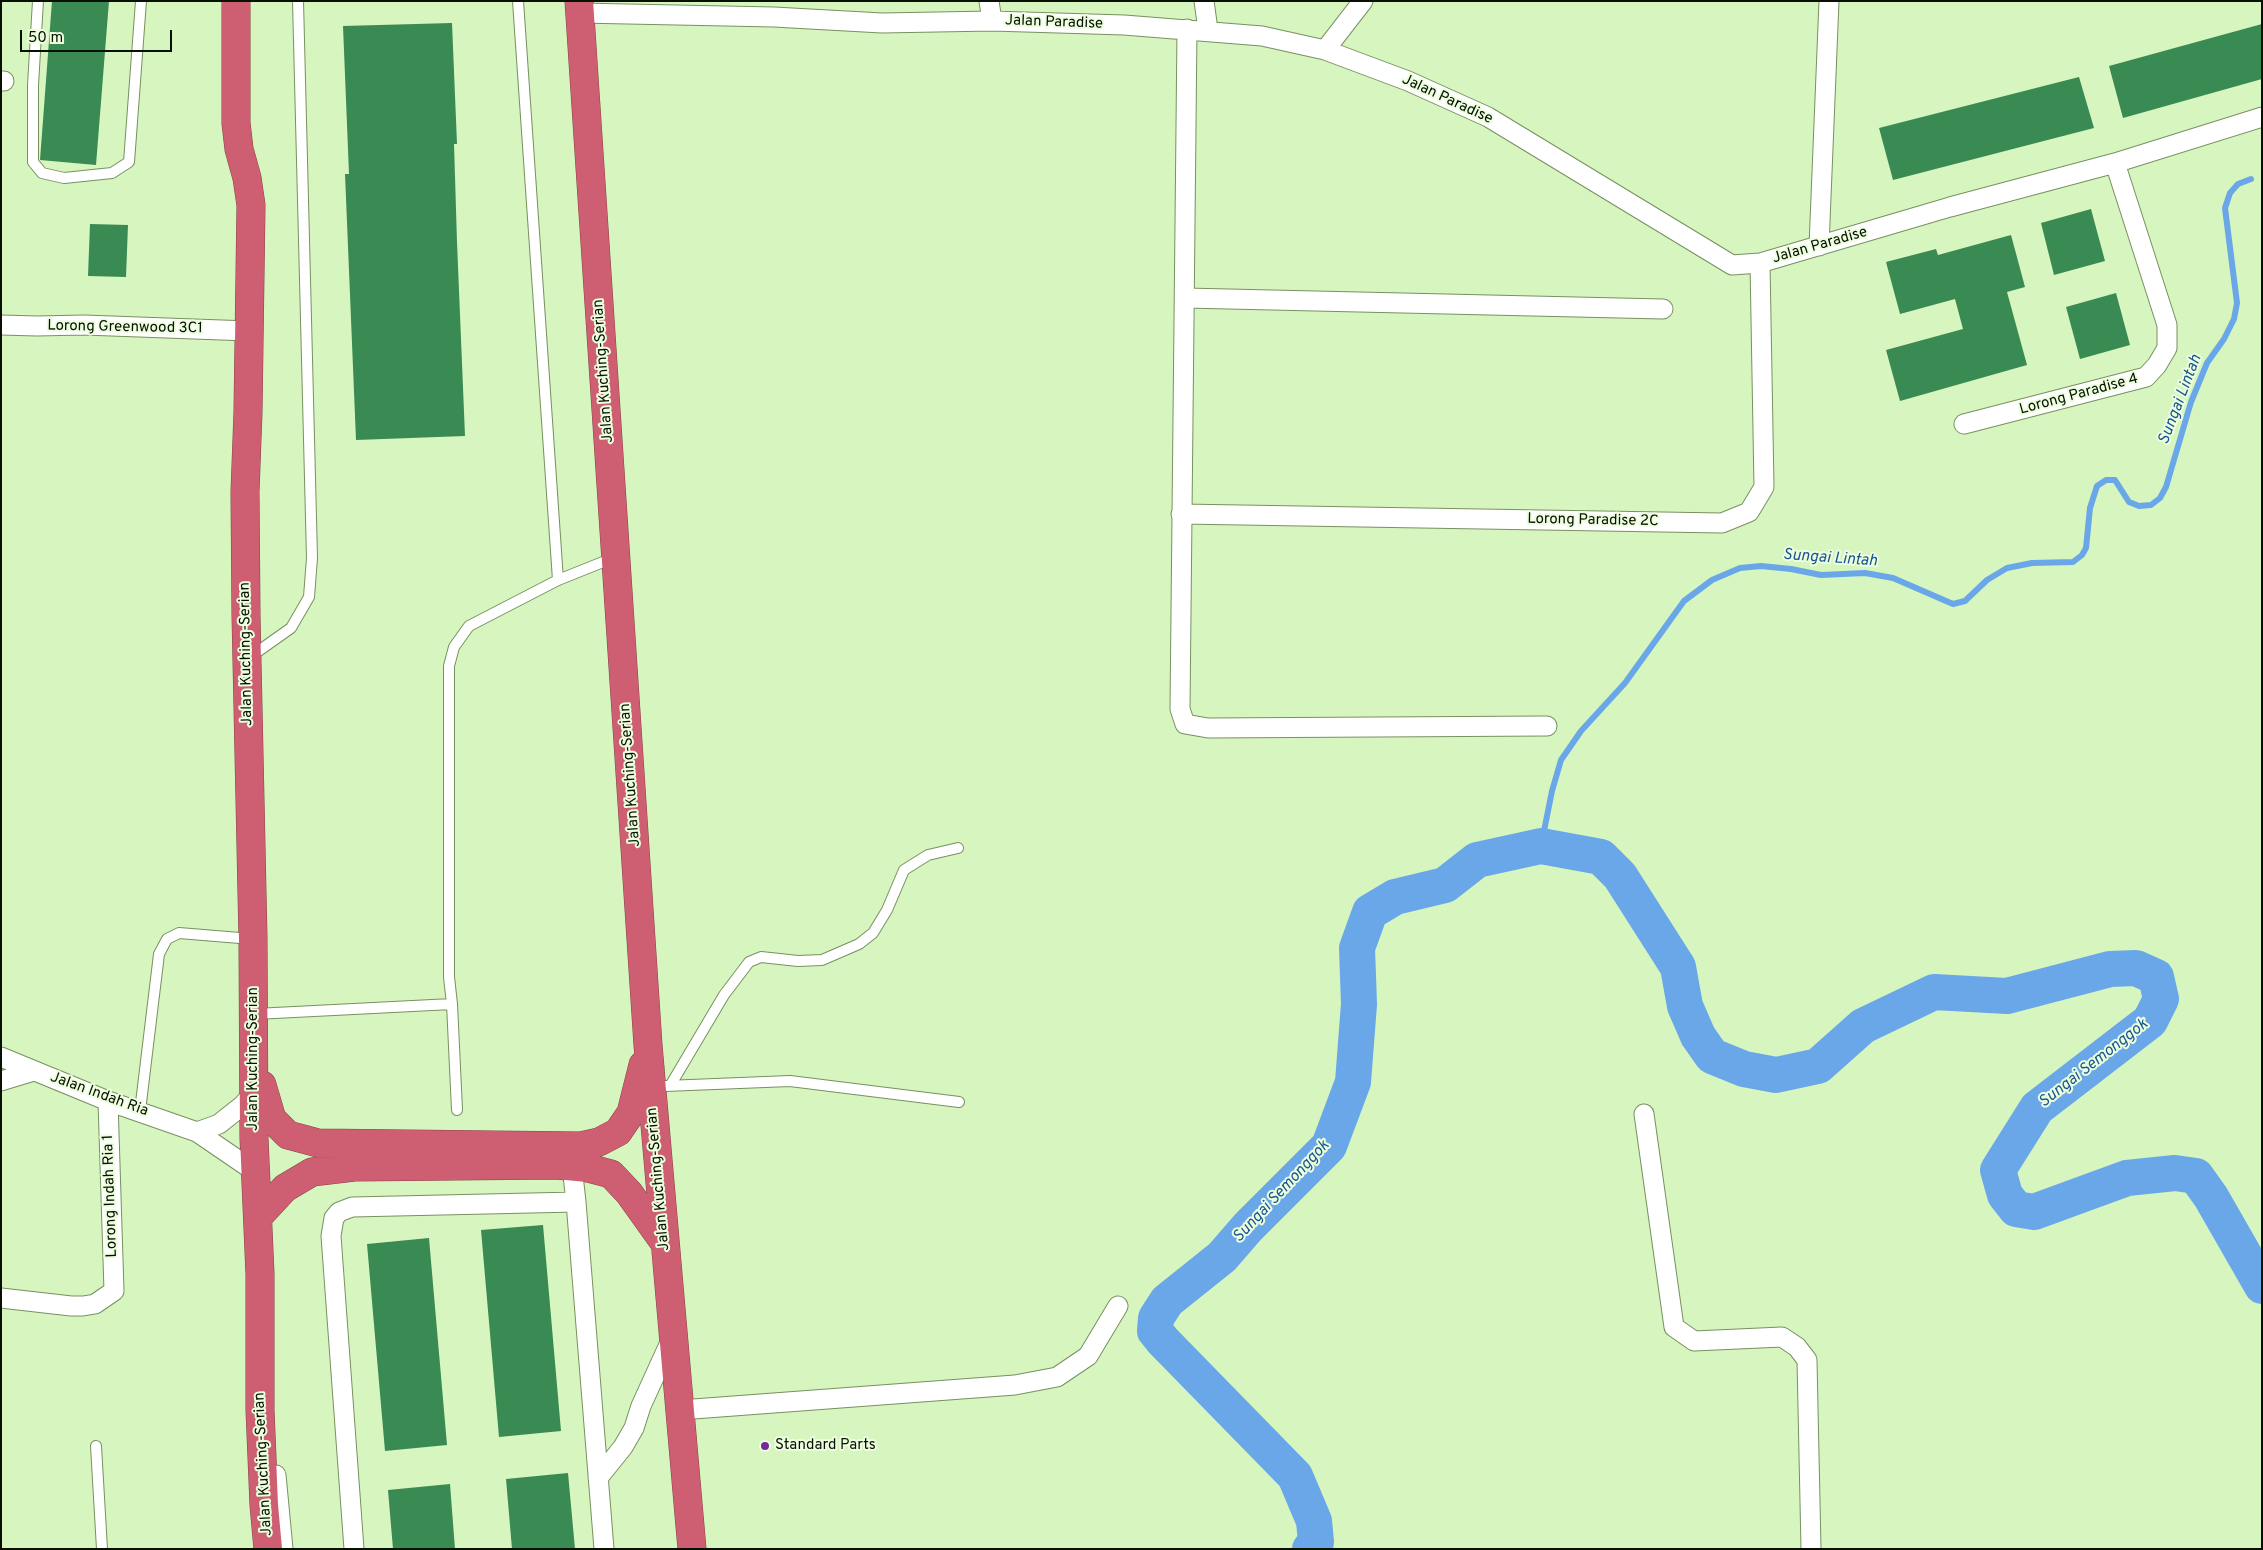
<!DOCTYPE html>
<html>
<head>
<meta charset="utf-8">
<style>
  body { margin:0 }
  #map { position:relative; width:2263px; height:1550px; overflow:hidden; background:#d7f5bf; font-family:Overpass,sans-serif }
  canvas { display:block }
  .frame { position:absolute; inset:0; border:2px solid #071001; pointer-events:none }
  .scale { position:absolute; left:20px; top:30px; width:152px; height:22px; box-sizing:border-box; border:2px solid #071001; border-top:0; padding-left:6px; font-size:15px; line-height:18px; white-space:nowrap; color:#071001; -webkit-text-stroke:4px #ecfede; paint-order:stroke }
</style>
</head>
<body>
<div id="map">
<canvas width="2263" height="1550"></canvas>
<div class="frame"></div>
<div class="scale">50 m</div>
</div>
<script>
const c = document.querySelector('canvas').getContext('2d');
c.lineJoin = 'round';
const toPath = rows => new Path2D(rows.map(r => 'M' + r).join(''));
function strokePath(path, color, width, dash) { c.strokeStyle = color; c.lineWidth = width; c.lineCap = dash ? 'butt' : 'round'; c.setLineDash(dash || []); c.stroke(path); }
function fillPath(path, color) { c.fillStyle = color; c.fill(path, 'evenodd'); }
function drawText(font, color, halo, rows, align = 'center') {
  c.font = font + ' Overpass,sans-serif'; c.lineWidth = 4; c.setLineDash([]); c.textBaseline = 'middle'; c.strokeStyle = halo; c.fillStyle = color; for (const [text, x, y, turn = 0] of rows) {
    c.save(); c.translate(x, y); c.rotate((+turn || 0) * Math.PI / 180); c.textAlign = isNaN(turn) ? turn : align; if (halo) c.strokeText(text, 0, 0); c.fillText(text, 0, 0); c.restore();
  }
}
const stream = toPath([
  [1541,846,1552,791,1561,760,1581,731,1625,683,1684,601,1712,580,1740,568,1761,566,1791,569,1821,575,1865,573,1893,578,1953,604,1965,601,1987,580,2007,568,2032,563,2073,562,2082,555,2086,548,2090,508,2097,486,2106,480,2115,480,2129,502,2139,506,2151,505,2160,498,2166,487,2191,402,2207,363,2224,339,2234,319,2237,303,2225,208,2230,193,2238,184,2251,179]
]);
const river = toPath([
  [1310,1549,1316,1542,1314,1521,1295,1476,1163,1341,1155,1331,1156,1318,1167,1301,1222,1257,1248,1227,1329,1146,1353,1082,1359,1004,1357,948,1370,912,1395,897,1445,885,1477,860,1541,846,1601,857,1620,876,1678,967,1685,1006,1698,1036,1712,1056,1744,1069,1776,1075,1818,1066,1863,1026,1934,992,2007,996,2110,969,2136,968,2156,977,2161,999,2150,1021,2037,1108,1998,1170,2005,1195,2016,1209,2034,1212,2127,1178,2175,1173,2196,1176,2211,1197,2262,1286]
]);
const building = toPath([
  [52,1,109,1,96,165,40,160],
  [452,23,457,144,454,144,457,242,465,436,356,440,345,174,349,174,343,26],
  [2262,24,2262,79,2123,118,2109,66],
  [2079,77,2094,128,1893,180,1879,128],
  [2091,209,2105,261,2054,275,2041,223],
  [90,224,128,225,126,277,88,276],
  [2011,235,2025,287,2007,292,2027,365,1900,401,1886,350,1963,329,1955,299,1900,314,1886,262,1936,249,1938,255],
  [2116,293,2130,345,2080,359,2066,307],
  [543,1225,561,1431,499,1437,481,1230],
  [429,1238,447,1445,385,1451,367,1244],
  [568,1473,575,1549,512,1549,506,1479],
  [450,1484,455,1549,393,1549,388,1490]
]);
const lane = toPath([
  [38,1,33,85,33,162,42,173,64,178,112,173,129,162,141,1],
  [518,1,558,580],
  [250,657,291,628,309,597,312,558,298,1],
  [452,1004,457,1110],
  [255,1014,452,1004,449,977,449,666,454,647,469,626,558,580,613,558],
  [665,1086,790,1081,959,1102],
  [670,1086,724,995,749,962,761,957,798,961,822,960,859,944,873,933,887,910,904,870,928,855,958,848],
  [140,1111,159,954,167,939,179,933,252,939],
  [96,1446,102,1549]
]);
const street = toPath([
  [989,1,992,21],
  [1204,1,1208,30],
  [579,13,774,17,882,23,992,21,1124,25,1262,36,1325,50,1408,81,1488,117,1732,265,1760,263,1950,207,2115,163,2262,117],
  [1187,29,1180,709,1185,724,1208,728,1547,726],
  [1325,50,1363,1],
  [1,81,4,81],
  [1819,246,1829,1],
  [1185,298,1663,309],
  [1,325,37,326,84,325,249,331],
  [1964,424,2146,377,2157,365,2167,348,2167,325,2115,163],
  [1181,514,1722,523,1749,512,1764,487,1760,263],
  [1,1057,108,1101,197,1132,257,1173],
  [1,1081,34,1071],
  [1644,1114,1674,1327,1694,1341,1782,1337,1797,1347,1807,1360,1811,1549],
  [197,1132,219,1124,243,1105,254,1092],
  [572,1166,576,1202],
  [1,1298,71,1306,83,1306,95,1304,114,1291,108,1101],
  [680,1410,1015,1385,1057,1377,1088,1356,1118,1306],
  [276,1475,283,1549],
  [598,1478,623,1447,634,1428,641,1406,672,1338],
  [354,1549,331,1236,334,1218,339,1212,352,1207,576,1202,604,1549]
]);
const highway = toPath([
  [236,1,236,123,239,149,247,178,251,205,248,412,245,492,246,615,253,939,254,1138,260,1274,260,1410,264,1505,268,1549],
  [579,1,648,1045,692,1549],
  [262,1085,272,1119,288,1135,318,1143,581,1146,599,1142,618,1132,631,1113,643,1065],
  [259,1216,285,1188,312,1172,354,1167,556,1165,588,1168,611,1174,629,1193,664,1242]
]);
const markers = [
  [765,1446,5,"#752a9c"]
];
const streetNames = [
  ["Jalan Paradise",1054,23,2],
  ["Jalan Paradise",1447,100,25],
  ["Jalan Paradise",1820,246,-16],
  ["Lorong Greenwood 3C1",125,328,1],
  ["Jalan Kuching-Serian",604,371,-94],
  ["Lorong Paradise 4",2079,395,-15],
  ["Lorong Paradise 2C",1593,521,1],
  ["Jalan Kuching-Serian",247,654,-91],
  ["Jalan Kuching-Serian",631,775,-94],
  ["Jalan Kuching-Serian",254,1059,-90],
  ["Jalan Indah Ria",99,1095,20],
  ["Jalan Kuching-Serian",659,1179,-95],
  ["Lorong Indah Ria 1",111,1196,-92],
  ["Jalan Kuching-Serian",264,1464,-93]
];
const poiNames = [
  ["Standard Parts",775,1446]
];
const waterNames = [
  ["Sungai Lintah",2181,400,-69],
  ["Sungai Lintah",1830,559,4],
  ["Sungai Semonggok",2094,1064,-38],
  ["Sungai Semonggok",1282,1192,-47]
];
strokePath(stream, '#6aa7e8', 6);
strokePath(river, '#6aa7e8', 36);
fillPath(building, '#3a8a53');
strokePath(lane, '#779160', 12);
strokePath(street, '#779160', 21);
strokePath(highway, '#88434a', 29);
strokePath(lane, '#fff', 10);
strokePath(street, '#fff', 19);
strokePath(highway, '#ce5e71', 28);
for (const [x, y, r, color] of markers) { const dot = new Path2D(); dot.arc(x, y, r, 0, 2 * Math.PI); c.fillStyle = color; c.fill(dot); strokePath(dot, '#ecfede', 2); }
drawText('15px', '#071001', '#ecfede', streetNames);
drawText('15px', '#071001', '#ecfede', poiNames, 'left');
drawText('italic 16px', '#175692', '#ecfede', waterNames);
</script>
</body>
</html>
